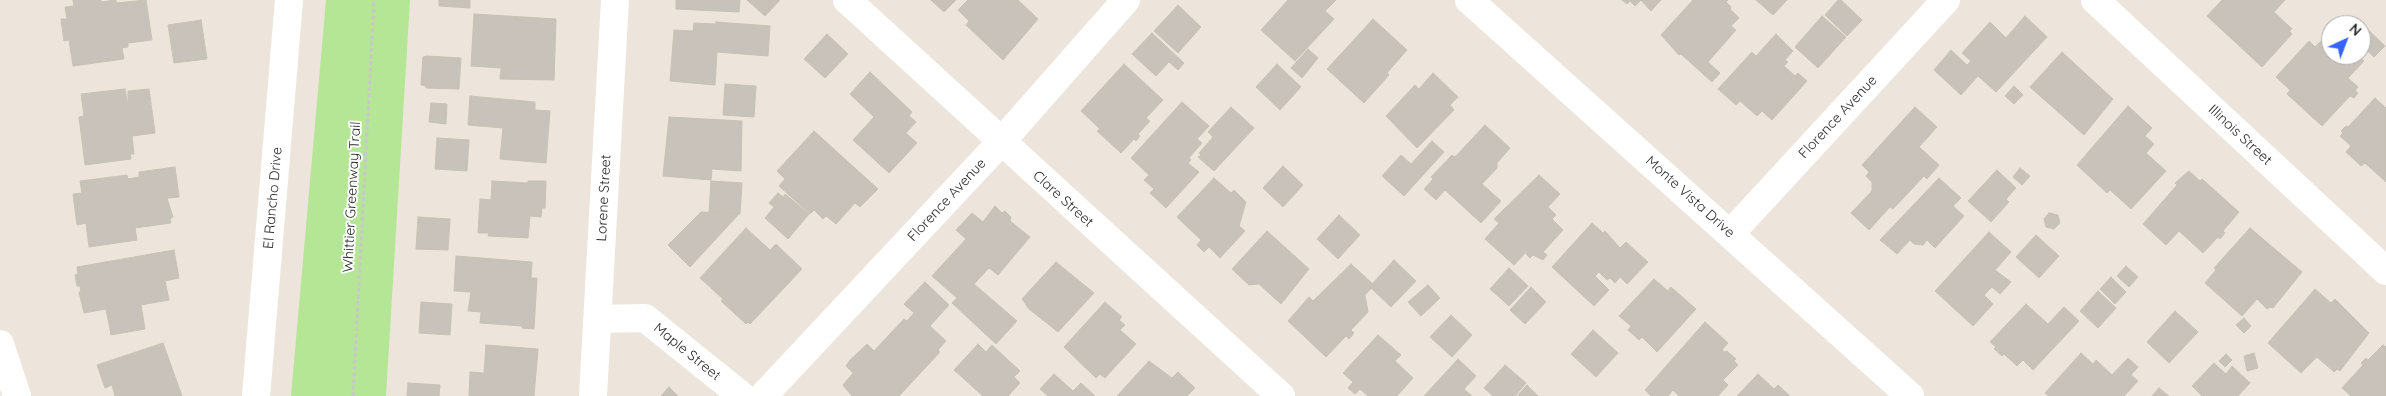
<!DOCTYPE html>
<html>
<head>
<meta charset="utf-8">
<style>
  body { margin:0 }
  #map { position:relative; width:2386px; height:396px; overflow:hidden; background:#ede5db; font-family:Quicksand,sans-serif }
  canvas { display:block }
  .north { position:absolute; left:2321px; top:15px; width:50px; height:50px; box-sizing:border-box; background:#fff; border:1px solid #aaa; border-radius:50%; rotate:43deg; font-size:14px; font-weight:700; line-height:20px; text-align:center; color:#2a2a2a }
  .north::after { content:''; display:block; margin:auto; width:18px; height:22px; background:#3663ff; clip-path:polygon(50% 0,100% 100%,50% 72%,0 100%) }
</style>
</head>
<body>
<div id="map">
<canvas width="2386" height="396"></canvas>
<div class="north">N</div>
</div>
<script>
const c = document.querySelector('canvas').getContext('2d');
c.lineJoin = 'round';
function fillPath(path, color) { c.fillStyle = color; c.fill(path, 'evenodd'); }
const toPath = rows => new Path2D(rows.map(r => 'M' + r).join(''));
function strokePath(path, color, width, dash) { c.strokeStyle = color; c.lineWidth = width; c.lineCap = dash ? 'butt' : 'round'; c.setLineDash(dash || []); c.stroke(path); }
function drawText(font, color, halo, rows, align = 'center') {
  c.font = font + ' Quicksand,sans-serif'; c.lineWidth = 4; c.setLineDash([]); c.textBaseline = 'middle'; c.strokeStyle = halo; c.fillStyle = color; for (const [text, x, y, turn = 0] of rows) {
    c.save(); c.translate(x, y); c.rotate((+turn || 0) * Math.PI / 180); c.textAlign = isNaN(turn) ? turn : align; if (halo) c.strokeText(text, 0, 0); c.fillText(text, 0, 0); c.restore();
  }
}
const green = toPath([
  [326,0,410,0,386,396,291,396]
]);
const building = toPath([
  [73,0,101,0,101,2,116,0,116,3,146,0,152,40,128,43,128,47,122,48,124,59,73,66,69,40,64,41,61,19,67,19,65,7,74,6,73,0],
  [439,0,470,0,470,8,439,6,439,0],
  [676,0,740,0,739,12,676,9,676,0],
  [747,0,780,0,765,16,747,0],
  [931,0,956,0,944,12,931,0],
  [968,0,1018,0,1038,19,1003,60,966,25,969,21,958,10,968,0],
  [1288,0,1336,0,1325,11,1334,19,1295,61,1261,30,1288,0],
  [1622,0,1661,0,1651,11,1641,0,1635,6,1630,1,1627,4,1622,0],
  [1693,0,1728,0,1726,2,1731,7,1730,9,1739,18,1731,26,1736,30,1708,62,1720,73,1712,82,1681,54,1679,55,1661,35,1693,0],
  [1756,0,1787,0,1773,15,1756,0],
  [1838,0,1841,0,1862,20,1847,36,1825,15,1838,0],
  [2222,0,2285,0,2274,12,2292,29,2289,31,2292,34,2262,67,2207,16,2222,0],
  [1178,5,1201,27,1178,53,1154,31,1178,5],
  [474,14,556,19,554,80,500,79,501,68,471,66,474,14],
  [1822,16,1846,37,1818,68,1795,47,1822,16],
  [2025,16,2047,37,1996,92,1978,76,1961,95,1934,70,1951,50,1967,65,1971,61,1962,53,1990,22,2006,38,2025,16],
  [1373,19,1407,50,1387,73,1389,75,1364,103,1327,69,1373,19],
  [201,20,207,59,174,63,168,25,201,20],
  [716,22,770,26,768,56,717,52,715,85,670,81,674,30,693,31,694,23,716,24,716,22],
  [2361,23,2385,46,2374,57,2361,45,2361,25,2359,25,2361,23],
  [2331,31,2331,55,2357,55,2364,61,2348,78,2358,87,2355,91,2358,93,2354,98,2350,96,2322,126,2287,94,2290,90,2276,77,2309,41,2315,47,2331,31],
  [1152,33,1184,63,1178,70,1169,62,1156,76,1132,54,1152,33],
  [827,34,848,54,825,78,804,59,827,34],
  [1776,34,1793,51,1785,60,1788,62,1784,66,1795,76,1798,73,1807,81,1772,120,1762,111,1757,116,1740,101,1736,105,1718,89,1752,52,1756,56,1776,34],
  [1308,49,1318,58,1302,78,1291,68,1308,49],
  [2062,52,2113,99,2084,135,2030,87,2062,52],
  [427,56,461,58,459,89,426,88,426,86,421,85,423,57,427,56],
  [1124,64,1163,100,1146,118,1150,121,1138,134,1140,136,1136,141,1134,139,1121,153,1097,131,1100,129,1081,111,1124,64],
  [1277,64,1301,87,1280,110,1256,87,1277,64],
  [870,72,912,112,909,116,916,122,906,133,917,143,889,173,853,140,874,117,850,94,870,72],
  [1433,73,1458,97,1450,105,1454,110,1417,148,1386,116,1415,85,1419,89,1433,73],
  [725,84,756,86,754,117,723,115,725,84],
  [2014,86,2023,95,2014,104,2005,96,2014,86],
  [125,89,128,107,128,91,149,89,155,133,132,136,134,154,130,154,131,159,85,165,79,117,84,116,81,94,125,89],
  [470,96,535,102,535,110,550,111,546,163,500,159,503,128,468,125,470,96],
  [2375,98,2386,108,2386,182,2365,163,2361,166,2346,152,2351,146,2340,136,2343,133,2341,131,2346,126,2348,127,2375,98],
  [1182,102,1209,126,1197,139,1202,143,1189,158,1191,160,1188,163,1199,172,1166,208,1150,193,1154,189,1144,180,1149,175,1131,158,1182,102],
  [431,103,447,104,446,124,429,122,431,103],
  [2128,106,2152,128,2145,136,2154,144,2146,153,2166,171,2131,209,2110,190,2107,193,2077,165,2128,106],
  [1231,107,1254,128,1214,171,1198,157,1201,155,1199,153,1213,137,1208,132,1231,107],
  [1915,107,1937,127,1919,147,1939,165,1927,179,1924,176,1893,209,1890,207,1869,230,1851,213,1872,191,1872,182,1866,176,1869,172,1862,165,1915,107],
  [669,117,742,121,741,171,712,169,711,180,663,176,669,117],
  [1485,125,1510,148,1497,163,1497,168,1482,184,1501,201,1481,223,1445,190,1436,200,1424,189,1433,179,1431,177,1452,155,1455,157,1485,125],
  [814,131,878,189,860,207,855,203,836,224,826,216,823,219,814,210,810,214,779,186,785,179,777,171,814,131],
  [437,138,469,140,467,171,435,169,437,138],
  [1432,141,1444,152,1404,196,1382,176,1401,155,1411,164,1432,141],
  [1283,166,1303,185,1283,207,1263,188,1283,166],
  [175,167,179,197,167,198,173,217,170,219,171,223,135,228,137,240,89,247,86,223,77,225,73,194,82,193,80,181,127,175,128,179,139,177,139,172,175,167],
  [2020,168,2030,176,2022,185,2013,177,2020,168],
  [1997,170,2016,188,2006,199,2009,202,1991,222,1968,201,1997,170],
  [2189,171,2200,181,2202,179,2239,212,2223,231,2225,233,2220,239,2218,237,2203,253,2179,231,2166,245,2143,224,2177,185,2175,183,2189,171],
  [1539,175,1560,194,1548,207,1556,215,1552,219,1563,230,1543,252,1547,255,1543,260,1533,255,1530,258,1526,254,1528,250,1514,265,1485,239,1499,223,1494,219,1539,175],
  [1214,178,1231,193,1234,190,1246,202,1239,226,1245,231,1220,258,1209,247,1204,252,1197,245,1201,240,1177,217,1214,178],
  [1939,178,1961,198,1953,206,1964,216,1935,248,1927,240,1923,245,1914,244,1910,240,1897,254,1880,240,1939,178],
  [492,181,528,183,528,181,546,181,545,208,542,208,541,217,530,216,528,238,488,236,489,233,478,233,480,199,491,200,492,181],
  [711,181,742,183,740,214,709,212,711,181],
  [778,193,783,197,785,194,809,214,788,239,765,218,774,207,769,203,778,193],
  [995,206,1002,213,1005,211,1011,217,1010,221,1030,237,998,275,989,268,974,284,1017,321,996,344,952,303,957,298,932,276,966,239,956,230,972,213,983,222,995,206],
  [701,212,739,214,690,267,668,245,701,212],
  [2049,213,2058,215,2060,223,2054,229,2046,227,2044,219,2049,213],
  [1339,215,1360,235,1338,259,1317,239,1339,215],
  [418,217,450,219,448,250,416,249,418,217],
  [1592,223,1603,233,1605,231,1620,248,1626,242,1648,262,1627,284,1620,277,1615,283,1610,278,1607,280,1599,272,1595,276,1609,290,1594,306,1552,267,1592,223],
  [746,228,770,250,776,244,802,269,750,324,748,322,746,324,721,301,723,299,700,278,746,228],
  [2250,228,2302,272,2273,308,2270,307,2267,309,2257,299,2242,316,2205,283,2216,270,2214,268,2250,228],
  [1267,231,1309,269,1281,304,1259,284,1249,285,1232,269,1267,231],
  [1989,232,2011,252,1995,270,2011,282,2000,294,1992,287,1984,295,1993,304,1973,326,1935,291,1989,232],
  [2036,235,2059,256,2039,278,2016,257,2036,235],
  [174,250,179,278,165,281,169,300,141,305,145,329,111,335,106,309,84,313,79,292,81,292,80,286,77,286,75,275,78,274,77,267,174,250],
  [456,256,532,262,531,278,537,278,534,329,522,328,522,326,480,323,481,312,468,311,471,292,454,291,456,256],
  [1394,260,1416,281,1391,307,1371,288,1374,285,1372,284,1394,260],
  [1056,262,1094,293,1058,332,1029,309,1022,299,1056,262],
  [1351,264,1374,285,1365,295,1368,312,1351,330,1354,333,1349,339,1346,336,1326,357,1288,321,1309,297,1313,301,1351,264],
  [2126,266,2138,277,2129,287,2117,276,2126,266],
  [1509,268,1528,286,1509,306,1490,289,1509,268],
  [2111,277,2126,292,2115,304,2100,289,2111,277],
  [1654,279,1668,291,1671,287,1696,309,1657,352,1642,337,1639,340,1628,330,1631,326,1619,316,1654,279],
  [925,282,949,305,930,326,946,341,938,350,940,352,899,396,852,396,843,385,853,373,846,366,850,360,867,344,874,351,904,319,907,321,914,313,904,304,925,282],
  [1428,285,1440,298,1421,316,1408,302,1428,285],
  [1531,287,1546,302,1525,324,1510,310,1531,287],
  [2315,289,2331,303,2335,299,2369,333,2340,371,2337,369,2334,372,2317,357,2301,373,2268,343,2315,289],
  [2098,291,2116,308,2098,328,2080,311,2098,291],
  [421,302,452,304,450,335,419,333,421,302],
  [1105,302,1122,317,1119,320,1125,325,1120,330,1136,344,1105,378,1100,374,1096,378,1064,347,1105,302],
  [2026,304,2048,324,2064,307,2079,321,2033,370,2023,360,2017,366,2004,354,2002,356,1994,349,1996,347,1990,342,2026,304],
  [2175,311,2198,332,2169,363,2147,342,2175,311],
  [1451,315,1472,335,1452,357,1430,337,1451,315],
  [2244,318,2251,326,2244,333,2236,325,2244,318],
  [1705,322,1728,343,1722,350,1725,352,1727,351,1736,359,1734,361,1738,365,1723,380,1728,385,1718,396,1679,396,1673,390,1668,396,1651,396,1645,390,1705,322],
  [1593,330,1618,353,1596,377,1571,354,1593,330],
  [1378,335,1401,355,1395,361,1413,378,1397,396,1368,396,1360,389,1355,394,1348,388,1353,382,1343,373,1378,335],
  [163,343,182,396,115,396,112,385,105,388,97,365,163,343],
  [978,344,986,352,992,345,1020,371,1014,377,1020,383,1008,396,983,396,954,370,978,344],
  [486,345,538,349,534,396,469,396,470,372,484,373,486,345],
  [2383,345,2386,347,2386,396,2351,396,2342,388,2363,365,2361,363,2366,358,2368,360,2383,345],
  [2081,353,2093,364,2096,360,2112,375,2128,358,2138,367,2131,375,2138,381,2124,396,2049,396,2045,393,2081,353],
  [2254,353,2258,368,2247,371,2244,356,2254,353],
  [2226,354,2232,360,2225,367,2219,361,2226,354],
  [1458,359,1476,376,1464,389,1472,396,1424,396,1458,359],
  [1149,361,1172,378,1178,372,1195,388,1187,396,1117,396,1149,361],
  [2214,363,2226,374,2232,366,2250,383,2238,396,2202,396,2192,386,2214,363],
  [1505,365,1526,383,1515,396,1493,396,1484,388,1505,365],
  [1054,374,1073,391,1081,383,1095,396,1048,396,1040,389,1054,374],
  [1758,374,1774,389,1778,385,1790,396,1737,396,1758,374],
  [408,383,440,385,439,396,407,396,408,383],
  [1527,385,1538,396,1517,396,1527,385],
  [669,387,678,396,661,396,669,387],
  [2159,388,2169,396,2152,396,2159,388]
]);
const path = toPath([
  [353,396,374,0]
]);
const minor = toPath([
  [847,0,1281,396],
  [1469,0,1910,396],
  [2095,0,2386,271],
  [1731,233,1946,0],
  [598,319,645,318,742,396],
  [0,344,17,396],
  [593,396,615,0],
  [763,396,1001,142,1126,0]
]);
const tertiary = toPath([
  [256,396,289,0]
]);
const streetNames = [
  ["Florence Avenue",1838,117,-47],
  ["Illinois Street",2240,135,43],
  ["Whittier Greenway Trail",352,197,-87],
  ["Monte Vista Drive",1690,197,42],
  ["El Rancho Drive",273,198,-85],
  ["Lorene Street",604,198,-87],
  ["Clare Street",1063,199,42],
  ["Florence Avenue",947,200,-47],
  ["Maple Street",687,352,39]
];
fillPath(green, '#b4e695');
fillPath(building, '#c8c2bb');
strokePath(building, '#c8c1b5', 1);
strokePath(path, '#c8c8c8', 3, [4, 2.5]);
strokePath(minor, '#fff', 28);
strokePath(tertiary, '#fff', 28);
drawText('14px', '#2a2a2a', '#fff', streetNames);
</script>
</body>
</html>
